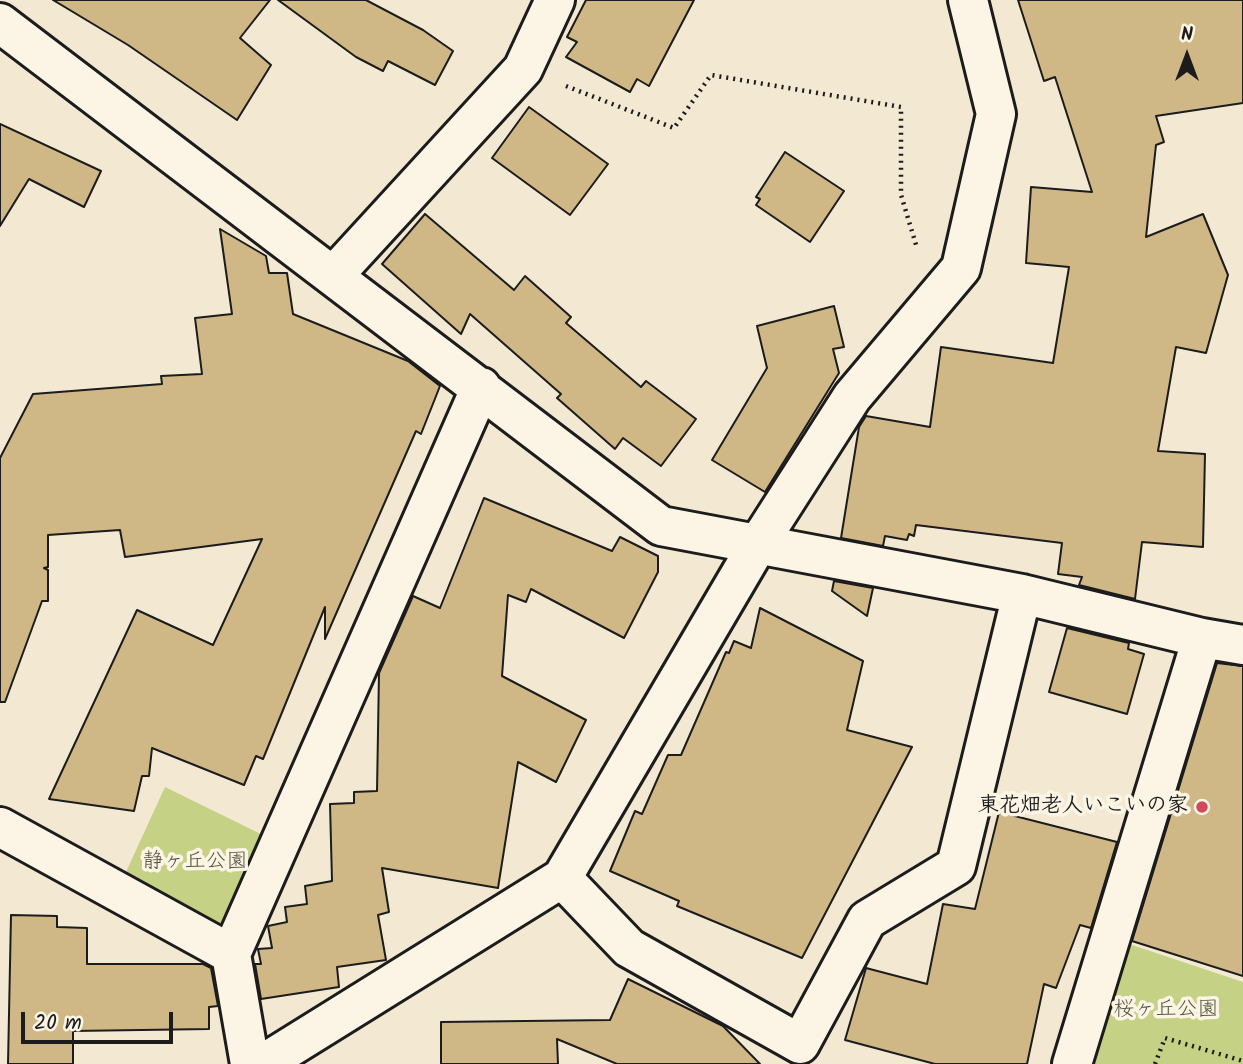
<!DOCTYPE html>
<html>
<head>
<meta charset="utf-8">
<style>
  body { margin:0 }
  #map { position:relative; width:1243px; height:1064px; overflow:hidden; background:#f3e9d2; font-family:Kalam,sans-serif }
  canvas { display:block }
  .north { position:absolute; left:1152px; top:21px; width:70px; height:70px; -webkit-text-stroke:5px #fcf5e5; paint-order:stroke; rotate:0deg; font-size:19px; font-weight:700; line-height:28px; text-align:center; color:#1c1c1c }
  .north::after { content:''; display:block; margin:auto; width:24px; height:32px; background:#1c1c1c; clip-path:polygon(50% 0,100% 100%,50% 72%,0 100%) }
  .scale { position:absolute; left:21px; top:1012px; width:152px; height:32px; box-sizing:border-box; border:4px solid #1c1c1c; border-top:0; padding-left:9px; font-size:21px; line-height:24px; white-space:nowrap; color:#1c1c1c; -webkit-text-stroke:5px #fcf5e5; paint-order:stroke }
</style>
</head>
<body>
<div id="map">
<canvas width="1243" height="1064"></canvas>
<div class="north">N</div>
<div class="scale">20 m</div>
</div>
<script>
const c = document.querySelector('canvas').getContext('2d');
c.lineJoin = 'round';
function fillPath(path, color) { c.fillStyle = color; c.fill(path, 'evenodd'); }
const toPath = rows => new Path2D(rows.map(r => 'M' + r).join(''));
function strokePath(path, color, width, dash) { c.strokeStyle = color; c.lineWidth = width; c.lineCap = dash ? 'butt' : 'round'; c.setLineDash(dash || []); c.stroke(path); }
function drawText(font, color, halo, rows, align = 'center') {
  c.font = font + ' Kalam,"Klee One",sans-serif'; c.lineWidth = 7; c.setLineDash([]); c.textBaseline = 'middle'; c.strokeStyle = halo; c.fillStyle = color; for (const [text, x, y, turn = 0] of rows) {
    c.save(); c.translate(x, y); c.rotate((+turn || 0) * Math.PI / 180); c.textAlign = isNaN(turn) ? turn : align; if (halo) c.strokeText(text, 0, 0); c.fillText(text, 0, 0); c.restore();
  }
}
const green = toPath([
  [165,787,275,841,228,945,120,885],
  [1129,944,1243,982,1243,1064,1093,1064]
]);
const building = toPath([
  [53,0,270,0,240,38,271,65,237,120,128,45,53,0],
  [278,0,366,0,423,30,453,51,435,85,388,61,383,71,356,57,278,0],
  [586,0,694,0,649,86,637,79,630,92,566,57,577,42,567,37,586,0],
  [1018,0,1243,0,1243,103,1156,116,1164,142,1156,145,1146,237,1203,214,1228,275,1206,353,1176,347,1158,451,1205,454,1203,547,1142,542,1135,599,1079,585,1082,577,1058,574,1062,543,916,525,914,536,909,534,907,540,885,536,883,546,841,538,859,427,866,416,930,427,941,347,1053,363,1069,267,1026,263,1031,187,1092,192,1055,77,1044,81,1018,0],
  [529,107,608,164,570,215,492,158,529,107],
  [0,124,101,171,84,207,29,179,0,226,0,124],
  [785,152,844,191,810,242,756,205,760,199,756,197,785,152],
  [425,214,514,290,525,276,571,317,566,323,641,387,646,381,696,419,661,466,623,438,615,449,557,398,561,394,470,314,461,334,382,264,425,214],
  [220,229,266,256,269,273,287,273,293,314,408,361,440,386,421,434,416,431,325,639,325,607,263,759,256,756,244,785,152,748,149,776,142,776,134,811,49,799,137,610,213,645,262,539,125,557,120,530,48,535,48,567,44,568,48,570,48,601,42,601,5,702,0,702,0,458,33,394,162,384,161,376,202,374,195,318,232,314,220,229],
  [834,306,844,347,833,349,839,373,765,492,712,460,767,368,757,326,834,306],
  [484,498,612,551,620,537,658,556,658,572,624,638,531,589,526,602,508,595,502,676,586,720,556,782,518,762,498,888,382,868,389,912,378,915,386,960,337,967,339,987,261,999,255,964,261,964,258,949,272,948,268,926,287,922,285,907,307,904,305,886,332,881,330,804,354,803,354,792,377,791,379,673,413,596,440,608,484,498],
  [834,581,873,588,867,616,832,591,834,581],
  [760,608,863,661,847,730,912,747,802,958,677,906,679,901,610,871,635,811,642,814,668,755,681,755,726,652,729,653,734,641,751,648,760,608],
  [1067,628,1129,643,1128,649,1144,654,1127,714,1049,692,1067,628],
  [1217,663,1243,666,1243,976,1132,941,1217,663],
  [999,812,1117,842,1091,928,1080,925,1056,988,1044,984,1027,1064,935,1064,845,1040,866,968,927,984,943,904,975,909,999,812],
  [11,915,57,916,57,927,87,928,87,964,203,964,211,968,218,1006,209,1007,209,1029,73,1031,73,1064,8,1064,11,915],
  [628,979,723,1026,760,1064,617,1064,557,1039,558,1064,441,1064,441,1022,610,1020,628,979]
]);
const path = toPath([
  [566,86,674,128,711,75,901,107,901,195,917,248],
  [1155,1064,1165,1038,1243,1061]
]);
const minor = toPath([
  [0,23,661,526,1022,594,1202,638,1243,645],
  [334,275,523,69,555,0],
  [0,827,231,954,250,1064],
  [562,878,629,948,800,1044,867,920,956,866,1022,594],
  [231,954,481,387],
  [263,1064,562,878,758,544,852,397,961,268,996,114,968,0],
  [1072,1064,1202,638]
]);
const markers = [
  [1202,807,7,"#d1495b"]
];
const poiNames = [
  ["東花畑老人いこいの家",1188,807]
];
const parkNames = [
  ["静ヶ丘公園",195,863],
  ["桜ヶ丘公園",1166,1011]
];
fillPath(green, '#c5d184');
fillPath(building, '#cfb786');
strokePath(building, '#1c1c1c', 2);
strokePath(minor, '#1c1c1c', 44);
strokePath(path, '#1c1c1c', 4.5, [2, 5]);
strokePath(minor, '#fcf5e5', 38);
for (const [x, y, r, color] of markers) { const dot = new Path2D(); dot.arc(x, y, r, 0, 2 * Math.PI); c.fillStyle = color; c.fill(dot); strokePath(dot, '#fcf5e5', 2.5); }
drawText('bold 21px', '#1c1c1c', '#fcf5e5', poiNames, 'right');
drawText('21px', '#4f523b', '#fcf5e5', parkNames);
</script>
</body>
</html>
